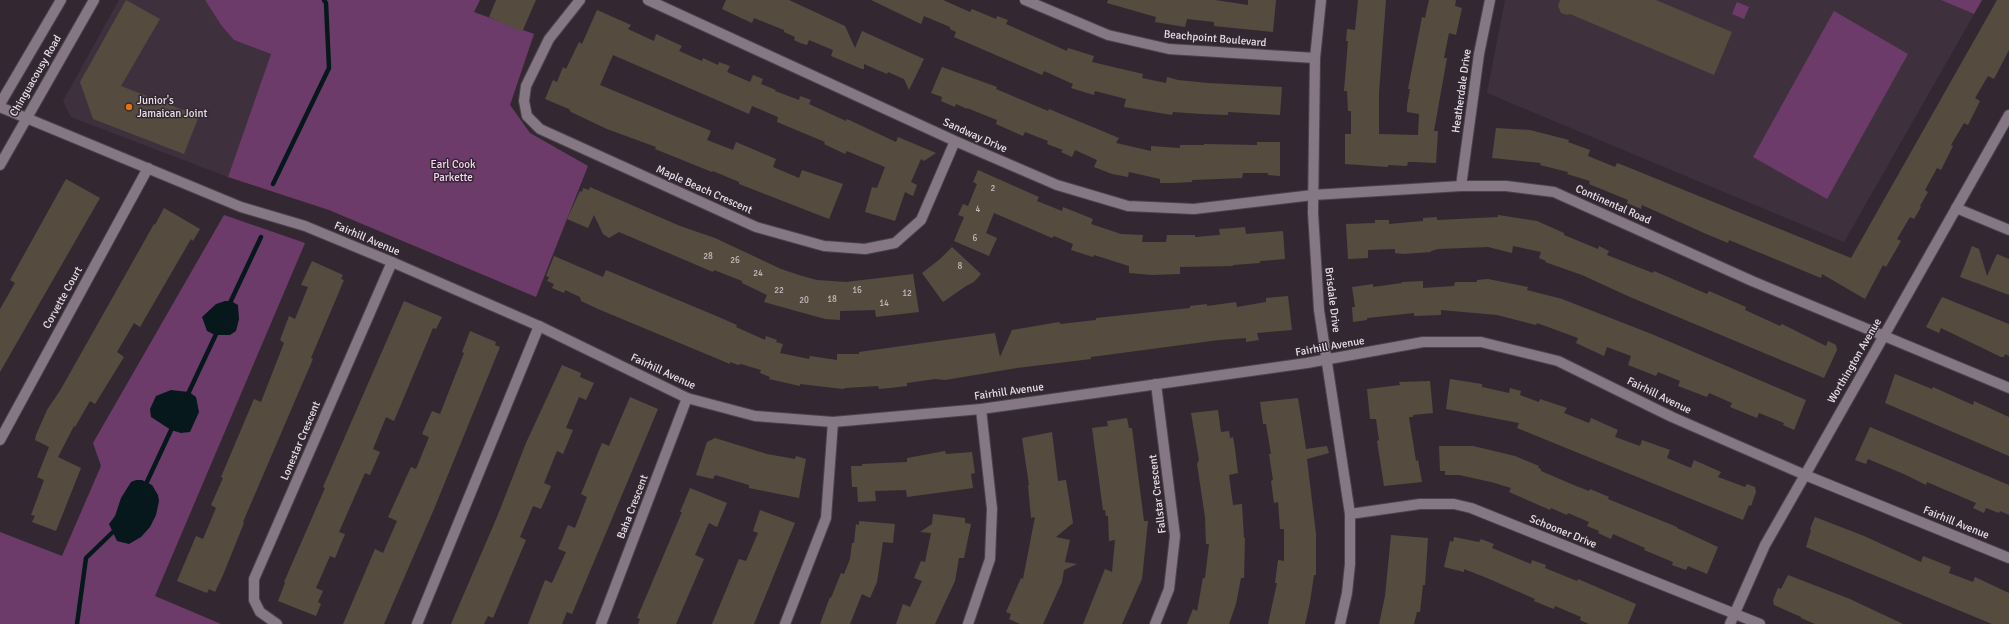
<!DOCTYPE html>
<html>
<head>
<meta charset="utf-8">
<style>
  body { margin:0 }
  canvas { display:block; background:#332832 }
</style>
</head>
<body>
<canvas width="2009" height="624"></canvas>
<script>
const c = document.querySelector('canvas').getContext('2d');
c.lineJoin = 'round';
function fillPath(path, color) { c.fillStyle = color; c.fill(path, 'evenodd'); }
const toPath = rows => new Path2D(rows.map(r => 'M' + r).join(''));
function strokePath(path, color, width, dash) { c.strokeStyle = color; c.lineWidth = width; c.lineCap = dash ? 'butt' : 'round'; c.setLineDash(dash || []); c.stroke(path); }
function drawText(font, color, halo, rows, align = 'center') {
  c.font = font + ' Signika,sans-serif'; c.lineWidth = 3; c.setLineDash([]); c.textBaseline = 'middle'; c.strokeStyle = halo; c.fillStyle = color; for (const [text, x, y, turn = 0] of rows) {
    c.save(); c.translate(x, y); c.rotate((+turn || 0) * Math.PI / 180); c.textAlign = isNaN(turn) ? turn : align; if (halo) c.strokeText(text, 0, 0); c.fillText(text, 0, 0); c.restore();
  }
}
const built = toPath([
  [119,0,205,0,221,25,234,40,271,54,228,177,71,117,63,101],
  [1505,0,1941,0,1974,14,1844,242,1487,93]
]);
const green = toPath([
  [205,0,480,0,474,12,534,34,510,105,530,133,588,166,536,297,329,210,228,177,271,54,234,40,221,25],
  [1941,0,1982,0,1974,14],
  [1737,2,1749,7,1744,19,1732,14],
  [1834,11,1908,54,1827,199,1753,157],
  [224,215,305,243,155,596,221,624,0,624,0,532,62,556,101,466,93,443]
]);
const water = toPath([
  [225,301,231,301,238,305,239,319,236,331,230,335,215,335,207,331,202,317,216,304],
  [171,390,189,392,196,397,199,412,190,432,181,433,171,430,151,417,150,409,156,396],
  [136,480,142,480,152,485,158,495,159,501,156,515,150,527,141,537,129,544,117,541,109,524,115,516,121,498,131,482]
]);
const stream = toPath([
  [273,184,329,68,326,3,324,0],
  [229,305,261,237],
  [187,396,218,330],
  [145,486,173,426],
  [77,624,86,558,116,529]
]);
const building = toPath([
  [126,0,160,19,121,86,199,116,184,154,93,119,80,82],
  [496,0,536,0,522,32,489,17],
  [726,0,789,0,845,26,855,48,862,31,924,59,909,90,904,79,888,72,887,74,864,64,864,69,862,69,831,56,833,50,809,40,807,45,800,43,794,40,795,37,784,32,784,30,754,18,752,23,739,17,722,9],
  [871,0,943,0,970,12,972,9,996,19,997,16,1008,20,1006,24,1067,51,1068,48,1094,56,1092,62,1143,74,1142,78,1166,83,1167,77,1178,80,1208,83,1282,87,1280,115,1228,112,1228,115,1201,114,1173,112,1172,115,1124,107,1126,99,1095,91,1094,95,1071,88,1073,84,1044,71,1042,75,954,37,956,32,950,29,950,27,924,16,921,24],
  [1108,0,1215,0,1248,5,1248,0,1276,0,1273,32,1214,26,1214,22,1187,19,1185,27,1155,22,1156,17,1107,3],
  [1358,0,1386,0,1379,93,1379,134,1418,135,1419,114,1407,112,1407,106,1410,89,1408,89,1422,17,1425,18,1429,0,1456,0,1455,6,1462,8,1456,35,1449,33,1444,58,1447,58,1434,131,1438,131,1436,163,1414,162,1408,162,1407,166,1388,165,1388,167,1345,164,1345,134,1351,134,1351,111,1348,111,1347,91,1344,91,1348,41,1346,41,1347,29,1355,30],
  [1560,0,1656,0,1732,32,1714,75,1570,14,1567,15,1561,13,1558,6],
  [1997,0,2009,0,2009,50,1994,79,1988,76,1975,98,1980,101,1968,125,1964,123,1951,145,1953,146,1941,170,1937,168,1925,190,1928,192,1920,206,1921,207,1914,219,1910,217,1897,239,1901,241,1886,267,1883,265,1865,299,1822,274,1821,278,1729,240,1728,243,1704,233,1642,205,1641,209,1627,203,1628,200,1589,184,1590,181,1567,174,1568,172,1540,165,1541,163,1492,158,1496,128,1530,130,1569,140,1568,142,1590,150,1588,156,1615,167,1617,163,1625,166,1851,258],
  [597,10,631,25,628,29,654,41,656,34,682,46,679,51,702,61,703,58,718,65,719,62,730,66,727,72,750,82,753,75,763,79,761,84,776,90,775,91,799,100,800,96,811,100,809,104,846,121,847,119,896,142,898,137,936,153,924,161,921,159,911,182,917,185,913,196,905,192,895,221,865,212,872,187,877,188,885,167,847,151,845,154,824,144,825,142,777,122,778,117,752,106,749,114,613,55,600,85,711,131,707,140,733,150,736,142,776,159,773,167,799,178,802,170,843,184,829,219,739,184,739,182,713,171,712,172,655,149,656,147,607,129,571,112,569,109,545,99,553,80,557,82,563,67,566,69,579,42,582,44],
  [942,67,997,87,996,89,1048,111,1049,109,1119,138,1116,143,1151,151,1151,146,1180,148,1180,145,1204,145,1204,144,1257,145,1257,142,1280,142,1280,176,1268,175,1268,173,1243,173,1242,178,1192,180,1192,182,1172,183,1160,183,1160,179,1129,172,1128,177,1112,174,1094,167,1097,160,1075,150,1072,157,1061,152,1063,150,1047,144,1048,141,1025,132,1023,136,996,124,997,120,967,108,967,109,956,104,955,107,941,101,942,97,931,93],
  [978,170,1039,197,1037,201,1062,211,1063,207,1093,219,1091,224,1121,234,1143,235,1142,242,1166,242,1167,235,1195,235,1195,237,1220,235,1219,229,1234,228,1245,227,1246,234,1283,231,1285,259,1260,261,1260,263,1233,265,1233,266,1180,267,1180,274,1152,275,1129,273,1129,266,1094,255,1093,257,1071,250,1073,244,1054,236,1052,238,994,213,986,233,997,238,989,256,954,241,964,217,958,215,963,204,968,206,977,184,973,182],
  [66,179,100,198,0,372,0,309,15,283,10,280],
  [590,187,680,226,715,238,781,269,802,276,817,280,846,282,913,274,919,312,876,317,875,310,840,311,840,320,825,319,764,302,767,295,742,283,742,281,714,270,713,272,619,232,609,238,603,234,594,215,588,228,567,219,580,191,582,192,583,188,589,190],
  [164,208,200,229,193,241,191,239,140,327,134,323,117,352,124,357,95,404,90,401,75,427,74,426,58,457,81,468,56,531,32,522,35,516,31,515,44,480,37,477,49,447,35,440,36,435,47,410,61,389,154,224,155,225],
  [1498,215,1537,221,1564,233,1564,235,1598,249,1599,246,1609,251,1607,255,1653,273,1654,271,1707,294,1709,291,1746,307,1745,310,1780,326,1782,324,1826,346,1828,341,1836,345,1837,350,1824,378,1630,297,1582,275,1545,262,1546,261,1539,258,1541,252,1513,246,1512,253,1488,247,1438,249,1431,251,1431,252,1403,254,1395,253,1395,249,1368,250,1368,258,1348,259,1346,224,1375,223,1375,220,1389,220,1389,224,1423,221,1423,218,1437,217,1437,220,1498,217],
  [1972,246,1979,249,1987,276,1997,254,2009,259,2009,295,1960,277],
  [952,247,981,274,974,282,966,286,943,302,922,273,940,259],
  [554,256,603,277,606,270,714,315,737,325,736,327,765,340,766,336,777,340,776,342,783,344,780,353,809,359,810,356,837,360,837,354,859,354,859,352,995,333,1000,357,1012,330,1059,322,1061,324,1096,320,1096,318,1190,308,1190,306,1207,304,1207,306,1236,302,1237,307,1266,302,1266,298,1288,296,1292,330,1257,333,1259,340,1246,342,1246,338,1219,340,1091,357,1091,359,1017,368,945,380,935,379,907,383,907,386,890,388,879,389,878,386,845,388,843,389,800,384,800,386,769,379,770,377,760,373,761,370,741,364,738,365,730,362,730,364,598,309,581,301,580,297,565,290,564,293,552,288,554,284,547,281,549,277,546,276],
  [312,261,343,275,341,279,344,280,311,358,313,359,303,382,243,522,244,523,223,575,215,592,209,589,207,593,177,581,196,536,203,539,216,508,211,505,223,478,221,477,254,399,261,402,284,343,280,340,289,316,295,319,308,287,301,285],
  [1488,279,1528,287,1527,290,1562,299,1654,335,1806,400,1794,430,1783,425,1784,423,1759,413,1757,418,1730,407,1732,403,1709,393,1707,397,1678,386,1680,381,1658,372,1656,376,1628,365,1631,356,1607,347,1604,356,1576,343,1578,338,1537,323,1536,325,1497,315,1441,310,1441,315,1414,316,1414,313,1367,318,1367,320,1353,322,1352,307,1355,307,1352,287,1373,284,1373,287,1402,283,1402,282,1423,281,1423,288,1454,286,1455,282,1477,282,1477,280],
  [1942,297,2009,324,2009,356,2005,354,2004,357,2001,357,1941,328,1939,333,1926,327],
  [404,301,442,317,436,329,433,328,394,421,386,417,373,449,380,452,370,475,365,473,339,532,345,534,335,558,330,556,316,588,323,591,318,602,321,604,316,616,278,601,285,583,284,582,325,488,323,487],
  [470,331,496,342,495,345,500,347,434,509,384,624,343,624,375,549,383,553,397,521,388,517,411,467,416,469,429,437,422,434,432,411,440,414,464,353,462,352],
  [562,365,581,373,580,377,594,383,586,400,579,397,566,428,573,430,563,454,557,451,544,483,551,486,541,509,533,506,520,537,526,540,493,618,488,616,484,624,451,624,497,517,526,443],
  [1895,374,1932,389,1933,387,1973,405,1974,401,2009,417,2009,456,1885,403],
  [1450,379,1482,384,1482,387,1509,393,1510,388,1521,391,1520,395,1539,402,1540,399,1567,408,1564,413,1589,423,1591,418,1618,430,1615,437,1640,446,1642,440,1670,450,1667,458,1691,468,1694,460,1721,472,1718,477,1745,487,1747,484,1755,487,1756,492,1751,506,1749,505,1743,520,1517,428,1519,423,1446,409],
  [1430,381,1433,413,1413,415,1413,417,1409,417,1416,461,1418,460,1422,482,1384,486,1377,441,1379,440,1376,419,1370,419,1367,389,1400,385,1399,382],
  [630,397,658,409,572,614,567,612,562,624,528,624,545,580,552,583,566,552,558,549,568,525,575,528,587,497,581,494,602,443,609,446],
  [1298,398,1306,449,1327,446,1329,453,1307,459,1316,534,1316,575,1314,575,1310,602,1305,624,1268,624,1277,583,1275,583,1278,560,1284,561,1284,529,1280,529,1278,502,1274,503,1271,481,1273,480,1269,454,1271,454,1266,424,1263,424,1260,402],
  [1218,410,1221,432,1229,431,1230,438,1233,437,1235,449,1238,473,1229,475,1233,505,1242,504,1244,538,1245,538,1244,578,1241,578,1236,604,1229,624,1187,624,1193,609,1197,611,1203,578,1205,578,1209,544,1206,544,1205,517,1197,464,1199,460,1191,413],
  [1127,418,1129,428,1132,428,1144,521,1148,521,1142,579,1122,624,1083,624,1105,569,1112,572,1115,540,1109,541,1108,516,1106,516,1105,510,1103,510,1092,428,1108,426,1107,421],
  [1870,427,2009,485,2009,515,2000,511,1999,513,1986,508,1984,513,1973,508,1976,503,1927,482,1926,485,1906,475,1868,459,1866,464,1855,460],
  [1052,432,1058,481,1066,480,1073,523,1056,537,1070,540,1065,562,1077,564,1064,570,1062,582,1043,624,1020,624,1009,619,1011,614,1006,612,1021,578,1023,579,1035,517,1031,518,1028,485,1029,485,1022,438],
  [715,438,767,454,795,459,796,456,806,459,799,498,749,488,749,485,715,475,713,479,696,475,707,442],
  [1439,446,1473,446,1515,456,1539,466,1538,468,1541,469,1541,471,1576,486,1589,491,1590,489,1609,497,1608,499,1677,527,1677,528,1718,547,1707,574,1688,566,1686,570,1672,565,1673,562,1644,550,1645,548,1613,534,1611,539,1598,533,1599,531,1587,526,1589,522,1568,513,1567,515,1551,508,1550,510,1509,492,1511,488,1491,482,1459,475,1445,475,1445,471,1440,471],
  [945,451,946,454,972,452,975,473,971,474,973,488,907,497,906,490,875,491,876,501,858,502,857,487,852,487,851,466,862,466,862,464,907,462,907,458],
  [690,488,727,503,717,527,709,523,695,555,704,559,676,624,638,624,640,619,637,618,682,512,680,512],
  [760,510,795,523,754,624,712,624,739,559,746,561,758,533,753,531],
  [933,514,965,518,965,523,971,524,964,558,959,558,955,581,935,624,896,624,903,604,910,607,922,581,914,578,921,561,925,562,931,533,920,532,932,524],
  [1815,517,1864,536,1921,562,1923,556,1951,567,1949,573,1973,582,1975,577,2009,593,2009,624,1992,624,1806,547,1811,530,1810,529],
  [859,521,895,524,893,543,883,542,877,582,870,598,862,594,850,624,820,624,830,597,831,598,841,573,844,574,850,559,852,543,854,543,856,524,859,525],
  [1391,535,1428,538,1425,585,1423,585,1420,612,1417,612,1414,624,1379,624,1385,596],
  [1454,537,1479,542,1481,539,1494,544,1492,548,1531,564,1532,560,1546,565,1545,568,1577,581,1578,579,1636,604,1628,624,1589,624,1580,620,1581,617,1555,606,1554,609,1551,608,1534,601,1535,599,1487,578,1464,569,1464,572,1444,567,1450,541,1453,542],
  [1788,575,1850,599,1903,624,1815,624,1801,618,1801,617,1774,605,1773,600,1778,588,1781,589]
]);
const street = toPath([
  [580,0,549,39,526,86,524,101,527,116,540,129,756,227,824,246,865,249,895,243,921,220,955,141],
  [648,0,955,141,1057,185,1128,206,1194,209,1313,195,1461,186,1506,186,1554,192,1752,281,2009,388],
  [1025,0,1108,35,1169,49,1315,58],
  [1461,186,1479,54,1490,0],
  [1956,208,2009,230],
  [0,440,148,168],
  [1350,514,1420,504,1454,504,1471,508,1760,624],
  [277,624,260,612,254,600,254,579,392,262],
  [417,624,539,326],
  [601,624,687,398],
  [785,624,826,518,833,422],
  [968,624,990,559,992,509,981,409],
  [1155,624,1169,589,1175,536,1156,384],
  [1730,624,1765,545,1805,475]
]);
const secondary = toPath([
  [1321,0,1315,58,1313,213,1319,310,1350,514,1350,564,1347,593,1340,624],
  [0,104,61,0],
  [0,107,241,207,305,226,392,262,539,326,687,398,755,416,833,422,981,409,1307,363,1423,342,1481,342,1558,361,1672,417,1805,475,2009,558],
  [0,165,94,0],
  [1805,475,2009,115]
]);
const markers = [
  [129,107,4,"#e8710a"]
];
const numberNames = [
  ["2",993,189],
  ["4",978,210],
  ["6",975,239],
  ["28",708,257],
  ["26",735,261],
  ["8",960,267],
  ["24",758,274],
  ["22",779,291],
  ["16",857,291],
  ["12",907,294],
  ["18",832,300],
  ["20",804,301],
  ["14",884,304]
];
const streetNames = [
  ["Beachpoint Boulevard",1215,39,5],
  ["Chinguacousy Road",36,76,-60],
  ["Heatherdale Drive",1462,91,-82],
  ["Sandway Drive",975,136,24],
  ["Maple Beach Crescent",704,190,24],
  ["Continental Road",1613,205,24],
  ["Fairhill Avenue",367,239,23],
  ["Corvette Court",63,298,-61],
  ["Brisdale Drive",1332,300,83],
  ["Fairhill Avenue",1330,347,-10],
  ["Worthington Avenue",1855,361,-60],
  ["Fairhill Avenue",663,372,25],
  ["Fairhill Avenue",1009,392,-8],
  ["Fairhill Avenue",1659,396,26],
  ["Lonestar Crescent",301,441,-67],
  ["Fallstar Crescent",1158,494,-97],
  ["Baha Crescent",633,507,-69],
  ["Fairhill Avenue",1956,523,22],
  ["Schooner Drive",1563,532,22]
];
const poiNames = [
  ["Junior's",137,101],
  ["Jamaican Joint",137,114]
];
const parkNames = [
  ["Earl Cook",453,165],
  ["Parkette",453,178]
];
fillPath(built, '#3f303e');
fillPath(green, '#6d3b6a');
fillPath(water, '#07181d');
strokePath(stream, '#07181d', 4.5);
fillPath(building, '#564b3f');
strokePath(street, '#4c434b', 12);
strokePath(secondary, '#4c434b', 12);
strokePath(street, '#857884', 10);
strokePath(secondary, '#857884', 10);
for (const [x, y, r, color] of markers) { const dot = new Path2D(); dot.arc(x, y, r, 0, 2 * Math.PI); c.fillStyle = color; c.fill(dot); strokePath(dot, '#332832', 1.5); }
drawText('9px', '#c4bbbd', null, numberNames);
drawText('11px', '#e8e0e7', '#332832', streetNames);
drawText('11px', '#e8e0e7', '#332832', poiNames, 'left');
drawText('11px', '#f8d2f4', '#332832', parkNames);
</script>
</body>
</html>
